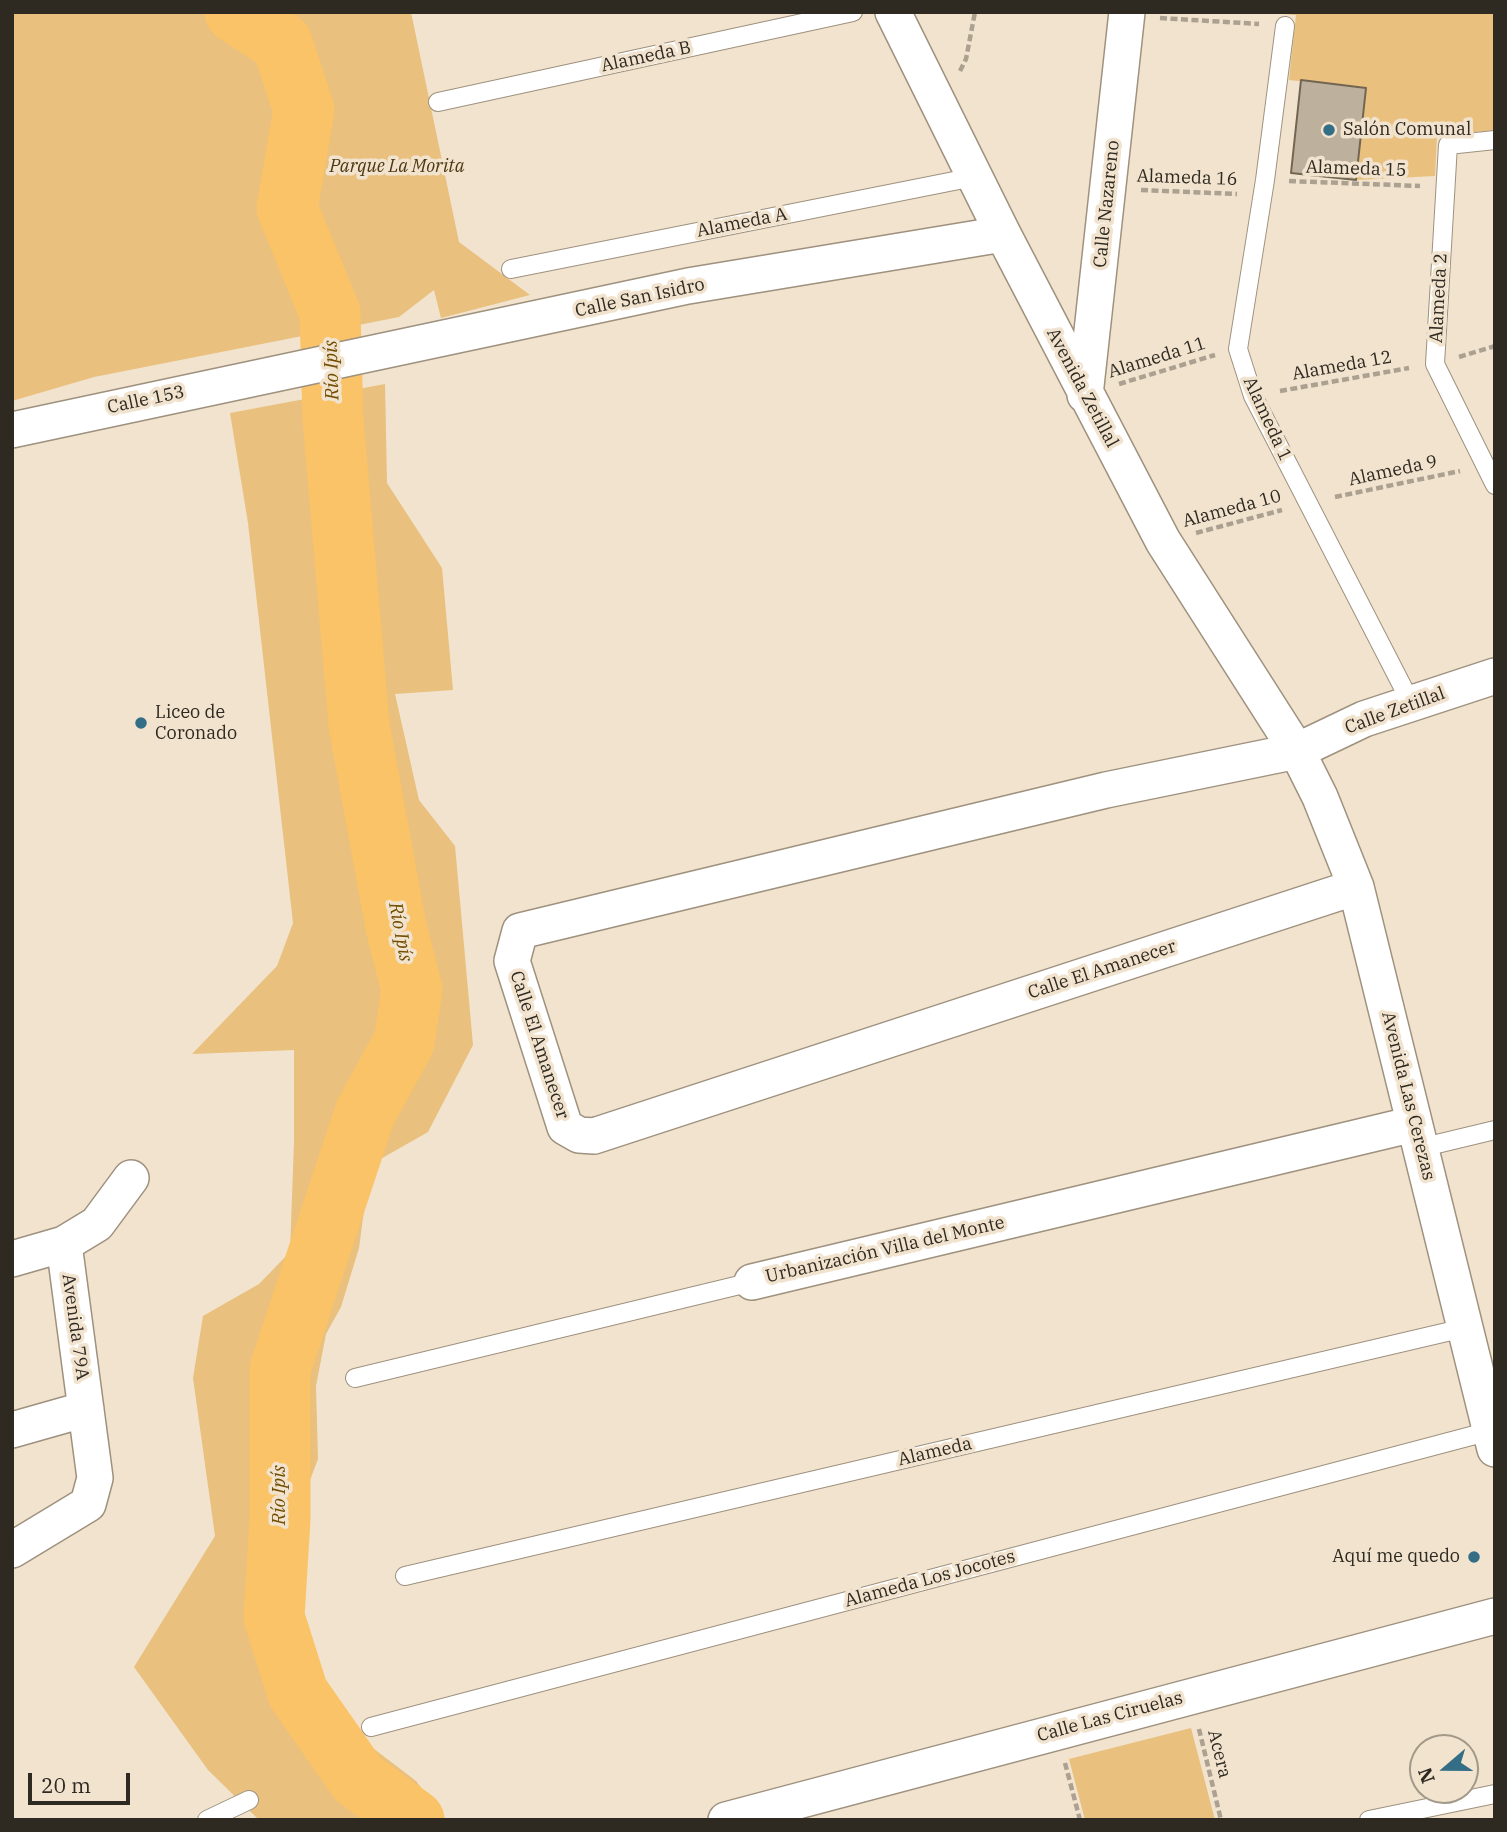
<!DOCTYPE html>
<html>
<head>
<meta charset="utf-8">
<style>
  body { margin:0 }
  #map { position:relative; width:1507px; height:1832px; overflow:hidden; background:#f1e3ce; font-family:"IBM Plex Serif",serif }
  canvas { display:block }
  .frame { position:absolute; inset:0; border:14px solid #2e2921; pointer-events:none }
  .north { position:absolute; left:1409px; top:1734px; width:70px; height:70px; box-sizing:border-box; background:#f1e3ce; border:2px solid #a39989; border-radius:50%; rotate:250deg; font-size:19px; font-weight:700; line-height:28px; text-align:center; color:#2e2921 }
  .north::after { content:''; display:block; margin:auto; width:24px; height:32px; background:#336d86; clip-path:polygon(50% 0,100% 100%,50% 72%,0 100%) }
  .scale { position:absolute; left:28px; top:1773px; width:102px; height:32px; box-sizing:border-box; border:4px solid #2e2921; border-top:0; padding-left:9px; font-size:21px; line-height:24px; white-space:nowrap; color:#2e2921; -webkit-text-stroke:5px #f1e3ce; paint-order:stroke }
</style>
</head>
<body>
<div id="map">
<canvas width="1507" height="1832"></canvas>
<div class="frame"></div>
<div class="north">N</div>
<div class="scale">20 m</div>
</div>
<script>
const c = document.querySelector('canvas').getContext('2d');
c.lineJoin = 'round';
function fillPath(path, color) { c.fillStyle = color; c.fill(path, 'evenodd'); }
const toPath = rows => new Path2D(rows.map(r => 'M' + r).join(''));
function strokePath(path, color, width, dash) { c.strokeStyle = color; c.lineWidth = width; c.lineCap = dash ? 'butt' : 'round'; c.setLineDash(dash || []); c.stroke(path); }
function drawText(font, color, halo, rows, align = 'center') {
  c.font = font + ' "IBM Plex Serif",serif'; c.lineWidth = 7; c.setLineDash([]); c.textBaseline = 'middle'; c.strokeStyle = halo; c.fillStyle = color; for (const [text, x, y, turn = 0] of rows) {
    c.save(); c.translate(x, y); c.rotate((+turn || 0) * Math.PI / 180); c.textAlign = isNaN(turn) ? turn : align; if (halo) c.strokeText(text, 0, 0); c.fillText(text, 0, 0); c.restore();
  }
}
const green = toPath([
  [12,12,411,12,459,242,530,295,441,318,434,290,399,317,94,377,12,401],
  [1254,12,1495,12,1495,130,1437,136,1435,176,1356,180,1366,88,1289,80,1296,15],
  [385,384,387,483,442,568,453,690,395,694,419,800,455,846,473,1045,428,1132,370,1165,359,1248,341,1307,326,1334,316,1386,318,1459,295,1520,309,1663,344,1726,416,1781,446,1820,259,1820,208,1770,134,1667,215,1536,193,1378,203,1316,259,1284,290,1252,294,1142,294,1050,192,1054,277,966,293,923,248,523,230,413],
  [1191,1728,1215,1820,1085,1820,1069,1759]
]);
const river = toPath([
  [235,12,282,43,304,110,287,208,330,313,333,419,359,725,396,927,412,990,404,1042,365,1113,280,1369,280,1519,274,1617,298,1693,358,1779,414,1820]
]);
const building = toPath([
  [1301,80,1366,88,1356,180,1291,173,1301,80]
]);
const path = toPath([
  [1160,18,1259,24],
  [960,71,966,59,975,12],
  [1289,181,1420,186],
  [1141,190,1237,194],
  [1459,357,1495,346],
  [1119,384,1215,355],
  [1280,391,1409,368],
  [1335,497,1460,471],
  [1196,533,1282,510],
  [1199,1729,1221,1820],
  [1065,1763,1080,1820]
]);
const lane = toPath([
  [1285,26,1265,180,1238,349,1253,396,1411,703],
  [438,102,853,12],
  [1495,140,1448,145,1435,364,1495,485],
  [511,269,974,177],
  [1420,1148,1495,1130],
  [355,1378,752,1282],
  [405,1576,1464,1328],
  [371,1727,1490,1431],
  [207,1820,249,1800],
  [1369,1820,1495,1794]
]);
const street = toPath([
  [893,12,1003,234,1163,541,1297,751,1320,797,1356,887,1495,1449],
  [1085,395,1127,12],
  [12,430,688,286,1003,234],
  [1356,887,594,1136,579,1135,565,1127,512,961,520,931,1106,790,1297,751,1364,719,1495,676],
  [12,1259,64,1244],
  [752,1282,1414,1124],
  [12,1430,86,1409],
  [12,1550,88,1504,95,1478,64,1244,97,1224,131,1178],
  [726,1820,1495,1616]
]);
const markers = [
  [1329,130,7,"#336d86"],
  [141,723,7,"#336d86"],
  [1474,1557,7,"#336d86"]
];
const streetNames = [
  ["Alameda B",646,57,-12],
  ["Alameda 15",1356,169,2],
  ["Alameda 16",1187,178,2],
  ["Calle Nazareno",1107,204,-84],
  ["Alameda A",742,223,-11],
  ["Calle San Isidro",640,298,-12],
  ["Alameda 2",1439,298,-87],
  ["Alameda 11",1157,358,-17],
  ["Alameda 12",1342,366,-10],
  ["Avenida Zetillal",1082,388,62],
  ["Calle 153",146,400,-12],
  ["Alameda 1",1267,419,65],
  ["Alameda 9",1393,471,-12],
  ["Alameda 10",1232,509,-15],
  ["Calle Zetillal",1395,711,-20],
  ["Calle El Amanecer",1102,970,-18],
  ["Calle El Amanecer",539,1045,72],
  ["Avenida Las Cerezas",1408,1096,76],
  ["Urbanización Villa del Monte",885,1250,-13],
  ["Avenida 79A",75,1327,82],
  ["Alameda",935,1452,-13],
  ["Alameda Los Jocotes",930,1579,-15],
  ["Calle Las Ciruelas",1110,1717,-15],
  ["Acera",1219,1754,76]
];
const poiNames = [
  ["Salón Comunal",1343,130],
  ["Liceo de",155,713],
  ["Coronado",155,734],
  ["Aquí me quedo",1460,1557,"right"]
];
const parkNames = [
  ["Parque La Morita",397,167]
];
const waterNames = [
  ["Río Ipís",332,370,-92],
  ["Río Ipís",400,932,79],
  ["Río Ipís",280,1495,-90]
];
fillPath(green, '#e9c07d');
strokePath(river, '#fac368', 61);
fillPath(building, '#bdb09c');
strokePath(building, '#726653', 2);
strokePath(lane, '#9e917e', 20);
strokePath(street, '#9e917e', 38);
strokePath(path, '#aca191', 4.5, [7, 3.5]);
strokePath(lane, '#fff', 18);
strokePath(street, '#fff', 35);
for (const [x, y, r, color] of markers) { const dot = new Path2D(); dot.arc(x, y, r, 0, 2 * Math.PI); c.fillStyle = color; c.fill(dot); strokePath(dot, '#f1e3ce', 2.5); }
drawText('18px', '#2e2921', '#f1e3ce', streetNames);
drawText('18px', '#2e2921', '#f1e3ce', poiNames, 'left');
drawText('italic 18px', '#4d3710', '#f1e3ce', parkNames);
drawText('italic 19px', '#714d00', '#f1e3ce', waterNames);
</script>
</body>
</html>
